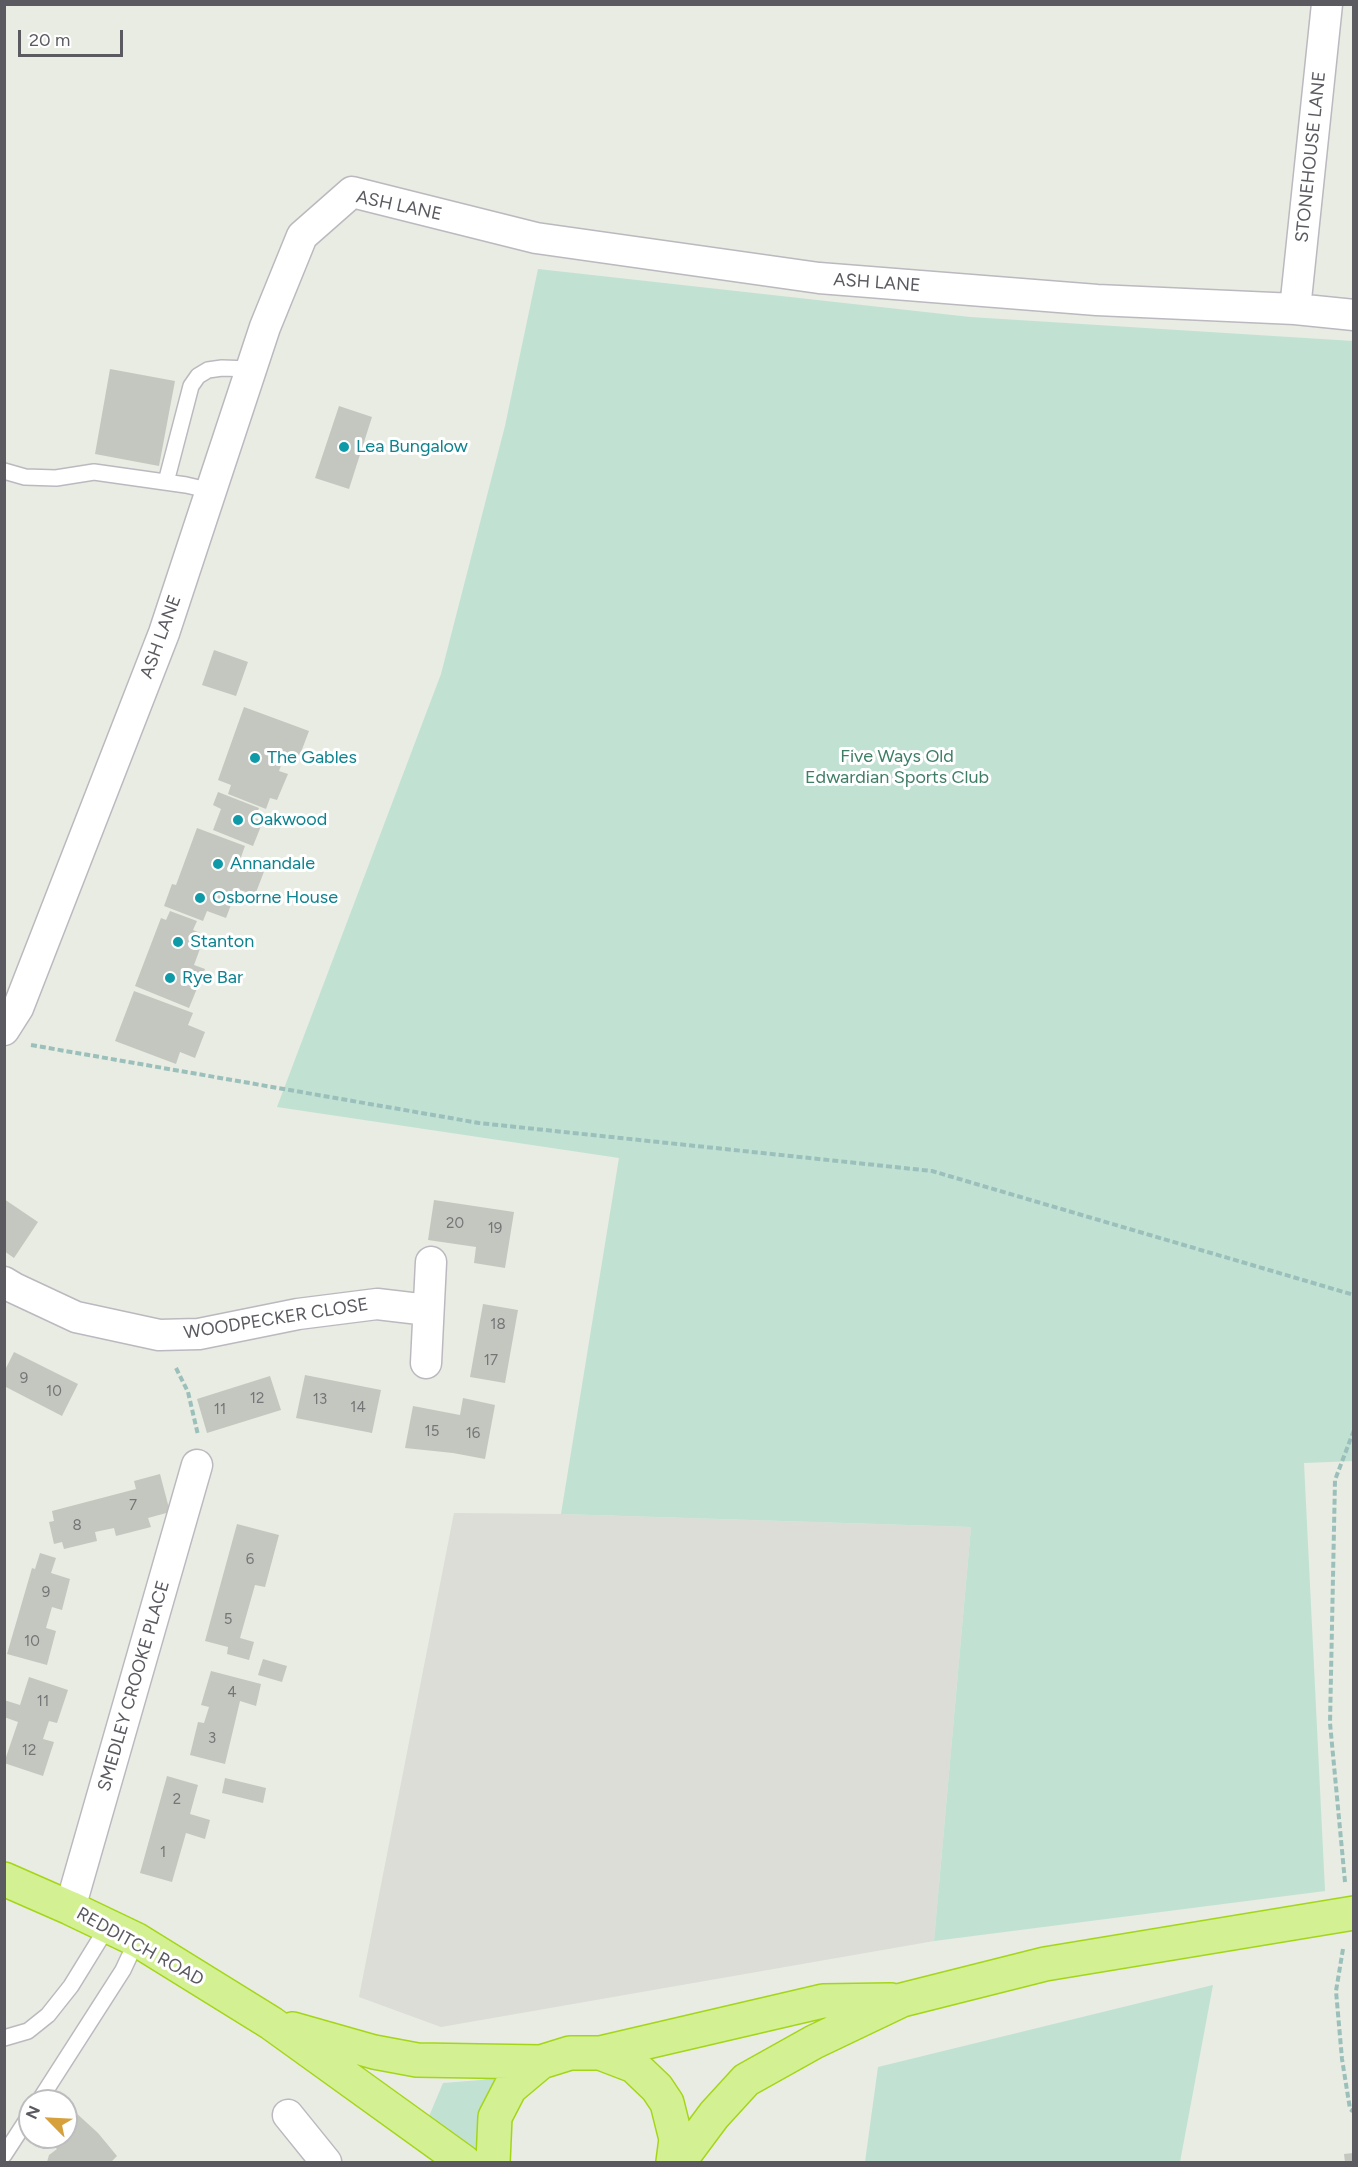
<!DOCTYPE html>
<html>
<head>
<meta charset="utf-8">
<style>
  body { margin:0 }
  #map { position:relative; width:1358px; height:2167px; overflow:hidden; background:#e8ece2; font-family:Figtree,sans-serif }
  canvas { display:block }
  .frame { position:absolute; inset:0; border:6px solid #5b5a61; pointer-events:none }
  .north { position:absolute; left:18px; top:2089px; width:60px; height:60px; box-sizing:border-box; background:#fff; border:2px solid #bdbdc0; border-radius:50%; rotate:294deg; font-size:16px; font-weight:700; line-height:24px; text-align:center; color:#5b5a61 }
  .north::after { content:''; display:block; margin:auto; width:21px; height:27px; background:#d6a13d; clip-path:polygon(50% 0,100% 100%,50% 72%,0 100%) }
  .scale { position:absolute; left:18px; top:30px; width:105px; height:27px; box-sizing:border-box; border:3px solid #5b5a61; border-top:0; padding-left:8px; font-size:18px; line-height:21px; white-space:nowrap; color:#5b5a61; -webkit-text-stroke:4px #fff; paint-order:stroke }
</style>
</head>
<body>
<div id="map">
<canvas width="1358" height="2167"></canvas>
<div class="frame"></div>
<div class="north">N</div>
<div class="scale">20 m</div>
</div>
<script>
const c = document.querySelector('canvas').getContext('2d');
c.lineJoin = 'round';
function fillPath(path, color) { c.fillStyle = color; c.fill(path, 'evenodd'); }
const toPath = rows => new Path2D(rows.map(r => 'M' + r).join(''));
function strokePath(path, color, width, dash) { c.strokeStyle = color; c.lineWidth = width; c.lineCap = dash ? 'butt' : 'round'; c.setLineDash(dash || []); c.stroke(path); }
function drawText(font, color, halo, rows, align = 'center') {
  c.font = font + ' Figtree,sans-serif'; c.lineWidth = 6; c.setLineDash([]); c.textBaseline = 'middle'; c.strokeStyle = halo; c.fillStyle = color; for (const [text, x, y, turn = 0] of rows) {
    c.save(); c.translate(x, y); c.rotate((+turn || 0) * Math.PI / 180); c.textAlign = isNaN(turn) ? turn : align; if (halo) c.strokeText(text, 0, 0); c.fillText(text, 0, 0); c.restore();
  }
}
const industrial = toPath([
  [454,1513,561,1514,971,1527,934,1941,441,2027,359,1997]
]);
const green = toPath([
  [538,269,970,317,1353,341,1354,1461,1304,1463,1325,1891,934,1941,971,1527,561,1514,619,1158,277,1107,441,674,505,426],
  [1213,1985,1180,2162,865,2162,878,2067],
  [506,2075,478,2128,475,2158,427,2121,443,2083,481,2080]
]);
const building = toPath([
  [110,369,175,381,159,466,95,454],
  [339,406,372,417,349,489,315,478],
  [214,650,248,662,236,696,202,685],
  [244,707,309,731,298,760,285,755,279,771,288,774,277,800,270,798,266,809,228,794,231,785,218,780],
  [218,792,259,808,255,818,263,821,253,846,213,830,221,809,213,805],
  [197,828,245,846,240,860,265,869,255,895,237,889,226,918,207,911,203,921,164,906,172,884,176,885],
  [170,911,197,921,193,930,205,935,194,965,205,969,189,1008,135,986,161,918,166,920],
  [134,991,193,1013,188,1025,205,1032,195,1058,180,1052,176,1064,115,1041],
  [4,1199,38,1222,14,1258,4,1251],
  [434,1200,514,1212,505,1268,474,1263,476,1247,428,1240],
  [483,1304,518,1310,505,1383,470,1377],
  [14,1352,78,1384,62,1416,4,1386,4,1372],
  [305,1375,381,1390,372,1433,296,1418],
  [270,1376,281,1410,207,1433,197,1399],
  [463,1398,495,1405,485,1459,453,1453,405,1448,413,1406,460,1415],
  [160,1474,170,1512,148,1518,151,1527,116,1536,114,1528,95,1532,97,1541,64,1549,62,1542,54,1544,49,1522,54,1521,52,1511,136,1489,134,1481],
  [237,1524,279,1535,265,1587,255,1585,240,1638,254,1642,249,1660,227,1654,228,1647,205,1641],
  [40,1553,56,1558,51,1573,70,1579,62,1610,52,1607,46,1628,56,1631,47,1665,7,1654,32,1568,35,1569],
  [263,1659,287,1666,282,1682,258,1675],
  [211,1671,261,1684,256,1706,240,1701,225,1764,190,1755,198,1722,204,1723,209,1707,201,1705],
  [29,1677,68,1690,57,1723,49,1721,43,1739,54,1742,43,1776,4,1763,18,1722,4,1717,4,1700,20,1705],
  [167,1776,198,1785,190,1814,210,1820,205,1839,186,1833,172,1882,140,1873],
  [225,1778,266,1788,263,1803,222,1793],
  [74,2111,98,2133,117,2156,111,2162,47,2162,49,2155,57,2149,46,2139,39,2148,28,2137,66,2137,66,2116],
  [1353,2153,1353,2162,1345,2162,1344,2154]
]);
const path = toPath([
  [31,1045,479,1123,932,1171,1354,1295],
  [176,1368,188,1392,198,1435],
  [1345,1882,1330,1723,1335,1480,1354,1430],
  [1343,1949,1336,1991,1342,2059,1350,2109,1354,2112]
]);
const lane = toPath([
  [4,471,25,477,56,478,94,472,186,485,212,491],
  [166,482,191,386,198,376,208,370,222,368,251,369],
  [4,2038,28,2031,48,2015,71,1986,108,1926],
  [39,2101,123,1970,137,1940],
  [4,2155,30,2115]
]);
const street = toPath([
  [1295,309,1327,4],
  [4,1030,18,1008,164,633,265,327,302,236,352,192,536,238,819,278,1097,300,1295,309,1354,315],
  [4,1282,14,1288,76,1317,159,1335,199,1334,298,1314,377,1304,428,1310],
  [426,1363,431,1262],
  [70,1908,197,1465],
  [288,2115,326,2162]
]);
const highway = toPath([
  [4,1879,70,1908,137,1940,271,2023,464,2162],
  [293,2029,374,2052,417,2060,541,2062],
  [600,2053,823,2001,891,2000],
  [493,2162,495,2117,510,2088,541,2062,570,2053,600,2053,634,2066,657,2088,667,2103,676,2139,673,2162],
  [679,2162,714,2115,746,2080,814,2042,902,2000,1045,1964,1354,1913]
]);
const markers = [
  [344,447,6,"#0f9aa8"],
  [255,758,6,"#0f9aa8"],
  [238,820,6,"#0f9aa8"],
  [218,864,6,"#0f9aa8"],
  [200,898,6,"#0f9aa8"],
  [178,942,6,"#0f9aa8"],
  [170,978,6,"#0f9aa8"]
];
const numberNames = [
  ["20",455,1224],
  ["19",495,1229],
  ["18",498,1325],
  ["17",491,1361],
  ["9",24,1379],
  ["10",54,1392],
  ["12",257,1399],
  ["13",320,1400],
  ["14",358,1408],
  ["11",220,1410],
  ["15",432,1432],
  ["16",473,1434],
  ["7",133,1506],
  ["8",77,1526],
  ["6",250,1560],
  ["9",46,1593],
  ["5",228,1620],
  ["10",32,1642],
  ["4",232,1693],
  ["11",43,1702],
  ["3",212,1739],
  ["12",29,1751],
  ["2",177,1800],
  ["1",163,1853]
];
const streetNames = [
  ["STONEHOUSE LANE",1311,157,-84],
  ["ASH LANE",399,206,12],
  ["ASH LANE",877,283,4],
  ["ASH LANE",161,637,-70],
  ["WOODPECKER CLOSE",276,1319,-9],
  ["SMEDLEY CROOKE PLACE",134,1686,-74],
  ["REDDITCH ROAD",140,1947,29]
];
const cultureNames = [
  ["Lea Bungalow",356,447],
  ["The Gables",267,758],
  ["Oakwood",250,820],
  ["Annandale",230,864],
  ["Osborne House",212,898],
  ["Stanton",190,942],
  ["Rye Bar",182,978]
];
const parkNames = [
  ["Five Ways Old",897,757],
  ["Edwardian Sports Club",897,778]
];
fillPath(industrial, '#dbddd6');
fillPath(green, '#c1e1d3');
fillPath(building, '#c4c7bf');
strokePath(lane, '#bbb9bf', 18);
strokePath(street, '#bbb9bf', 33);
strokePath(highway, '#a4d617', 36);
strokePath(path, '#9bc0bb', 4, [6, 3]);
strokePath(lane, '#fff', 15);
strokePath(street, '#fff', 30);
strokePath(highway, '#d3f193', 33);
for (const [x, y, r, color] of markers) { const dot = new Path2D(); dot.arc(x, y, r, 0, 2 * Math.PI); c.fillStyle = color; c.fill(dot); strokePath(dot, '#fff', 2); }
drawText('15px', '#757578', null, numberNames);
drawText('18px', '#5b5a61', '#fff', streetNames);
drawText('18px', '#0d838f', '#fff', cultureNames, 'left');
drawText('18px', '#3d7e65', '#fff', parkNames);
</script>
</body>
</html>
